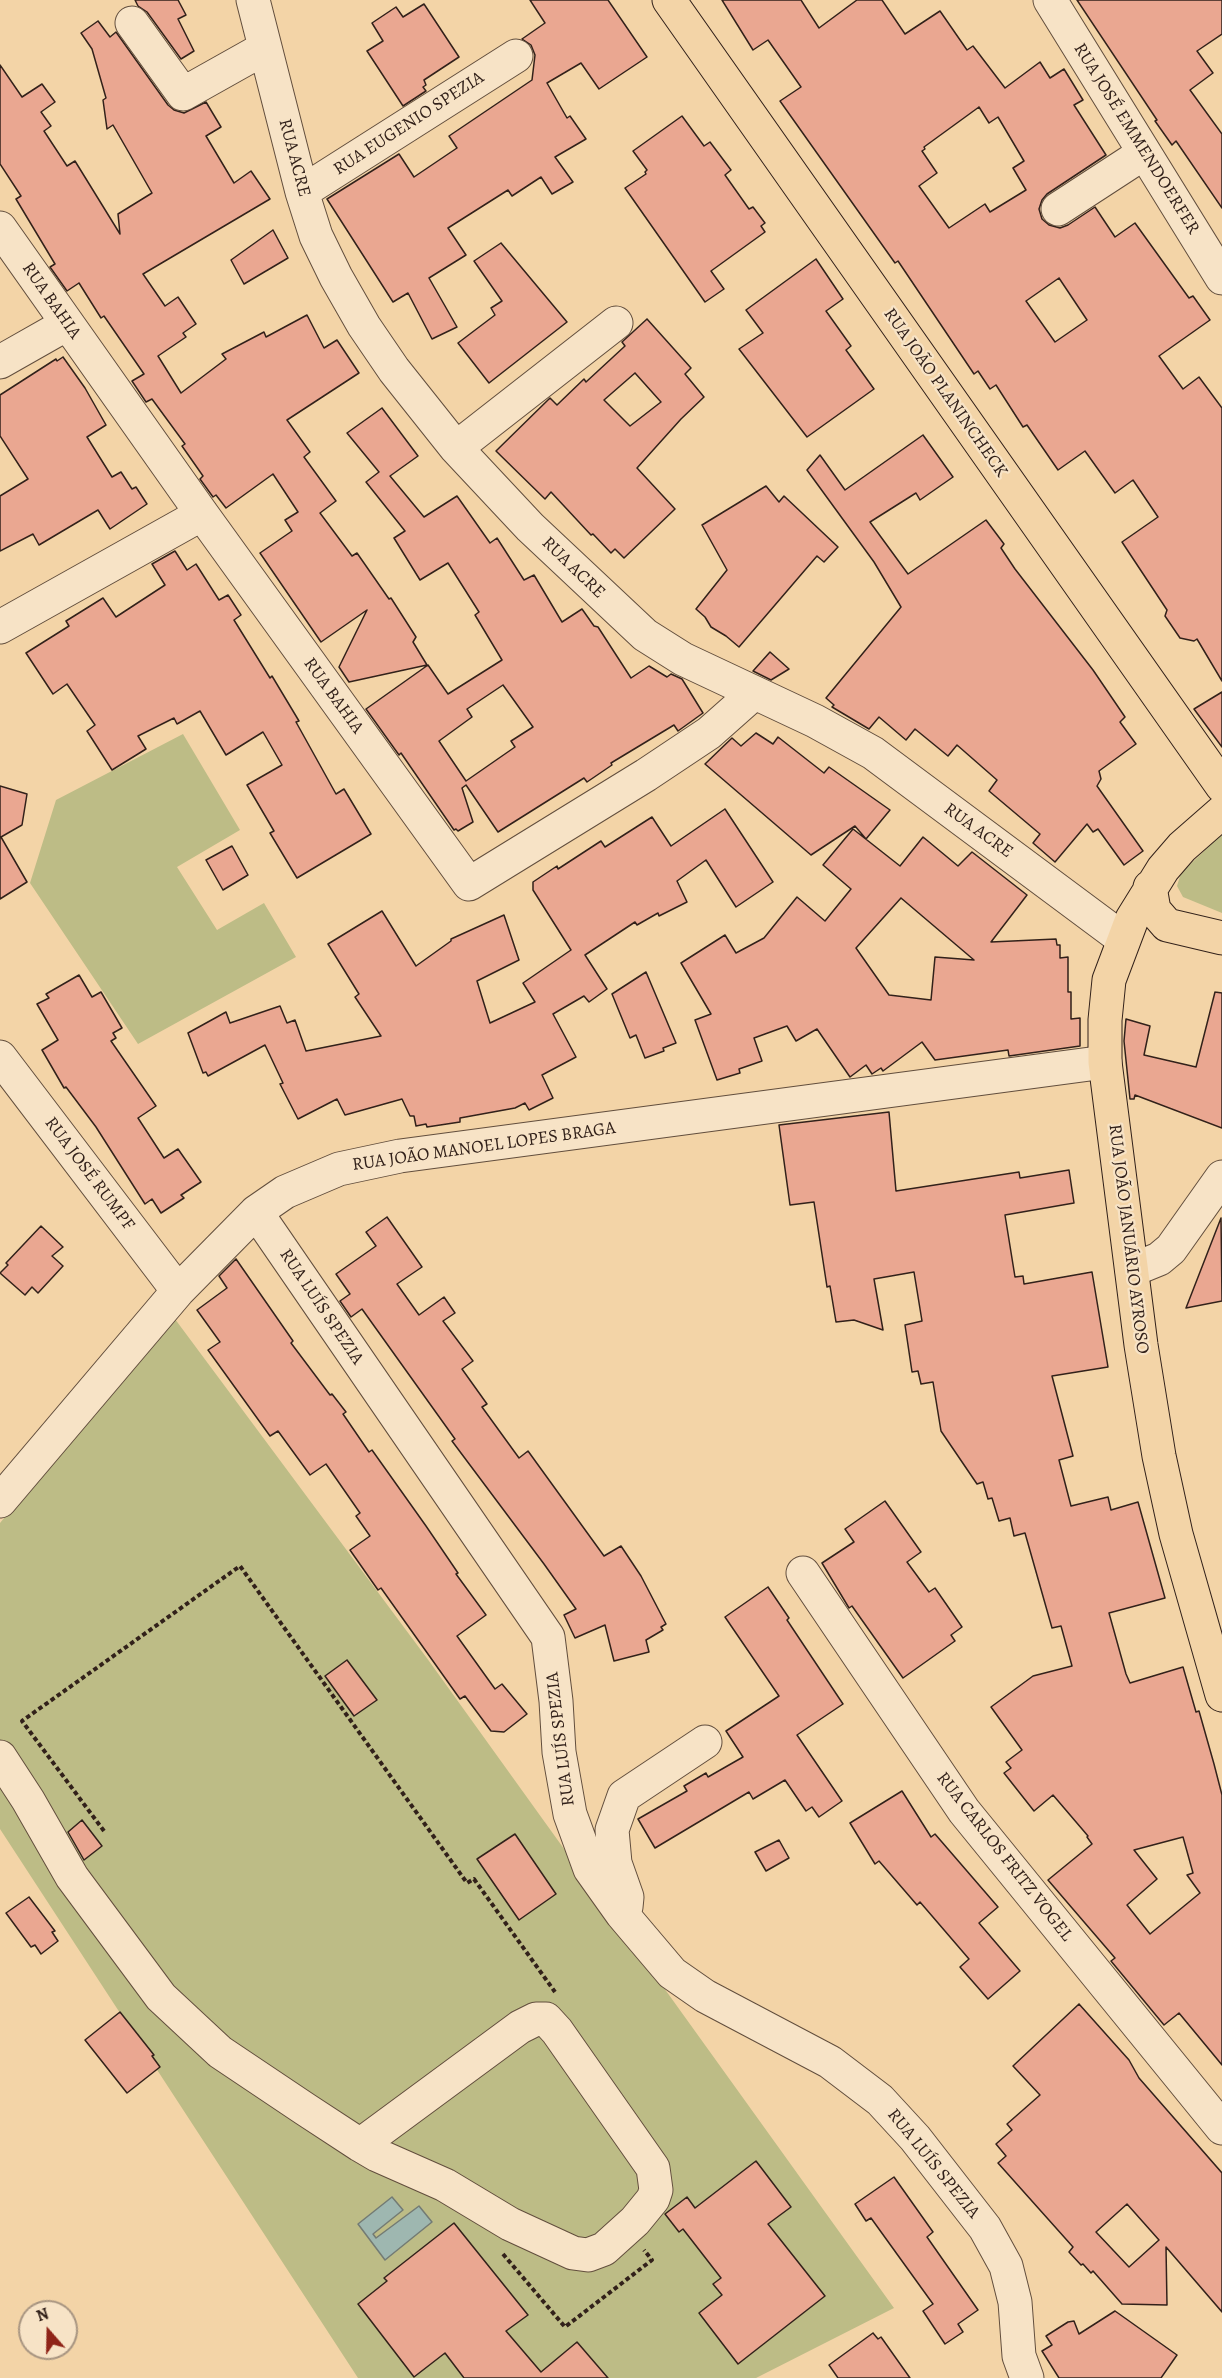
<!DOCTYPE html>
<html>
<head>
<meta charset="utf-8">
<style>
  body { margin:0 }
  #map { position:relative; width:1222px; height:2378px; overflow:hidden; background:#f3d4a7; font-family:Alegreya,serif }
  canvas { display:block }
  .north { position:absolute; left:18px; top:2300px; width:60px; height:60px; box-sizing:border-box; background:#f7e3c6; border:2px solid #a89581; border-radius:50%; rotate:340deg; font-size:16px; font-weight:700; line-height:24px; text-align:center; color:#32211a }
  .north::after { content:''; display:block; margin:auto; width:21px; height:27px; background:#8f2418; clip-path:polygon(50% 0,100% 100%,50% 72%,0 100%) }
</style>
</head>
<body>
<div id="map">
<canvas width="1222" height="2378"></canvas>
<div class="north">N</div>
</div>
<script>
const c = document.querySelector('canvas').getContext('2d');
c.lineJoin = 'round';
function fillPath(path, color) { c.fillStyle = color; c.fill(path, 'evenodd'); }
const toPath = rows => new Path2D(rows.map(r => 'M' + r).join(''));
function strokePath(path, color, width, dash) { c.strokeStyle = color; c.lineWidth = width; c.lineCap = dash ? 'butt' : 'round'; c.setLineDash(dash || []); c.stroke(path); }
function drawText(font, color, halo, rows, align = 'center') {
  c.font = font + ' Alegreya,serif'; c.lineWidth = 4.5; c.setLineDash([]); c.textBaseline = 'middle'; c.strokeStyle = halo; c.fillStyle = color; for (const [text, x, y, turn = 0] of rows) {
    c.save(); c.translate(x, y); c.rotate((+turn || 0) * Math.PI / 180); c.textAlign = isNaN(turn) ? turn : align; if (halo) c.strokeText(text, 0, 0); c.fillText(text, 0, 0); c.restore();
  }
}
const green = toPath([
  [183,734,240,830,177,867,217,930,264,903,296,957,138,1044,30,883,56,800],
  [1222,834,1222,913,1183,897,1177,886,1181,873],
  [172,1315,429,1661,894,2308,756,2378,358,2378,0,1829,0,1523]
]);
const water = toPath([
  [392,2197,403,2210,373,2234,376,2238,419,2206,432,2222,385,2260,358,2224,392,2197]
]);
const building = toPath([
  [135,0,178,0,186,15,178,19,194,51,181,59,147,12,138,6,135,0],
  [530,0,608,0,647,57,599,89,581,63,547,83,567,118,570,116,586,139,555,157,573,182,552,194,541,177,512,196,508,190,448,228,466,255,429,278,457,327,432,339,408,293,393,302,327,199,399,154,414,177,457,148,449,136,532,80,535,55,531,45,522,39,545,23,530,0],
  [722,0,801,0,819,28,857,0,882,0,905,34,940,11,967,50,973,46,1005,88,1040,62,1050,78,1064,69,1083,100,1074,105,1106,155,1047,194,1042,200,1039,209,1042,219,1049,225,1060,228,1068,225,1095,207,1115,237,1135,223,1189,298,1193,296,1210,320,1159,356,1183,389,1199,377,1222,408,1222,681,1197,639,1194,641,1180,638,1165,616,1167,610,1122,542,1158,517,1133,480,1115,493,1085,451,1058,470,1027,425,1023,427,996,385,990,389,978,371,974,374,898,261,895,263,780,101,801,87,768,40,753,50,722,0],
  [979,107,989,123,998,117,1024,161,1013,168,1026,190,990,212,985,204,949,228,919,186,937,173,922,151,925,149,924,147,979,107],
  [1059,278,1087,320,1055,342,1026,301,1059,278],
  [1077,0,1222,0,1222,34,1197,51,1213,73,1190,90,1222,134,1222,208,1176,141,1172,145,1155,121,1157,120,1077,0],
  [424,4,459,57,424,80,426,85,423,87,426,91,403,106,367,51,383,41,372,23,396,7,403,17,424,4],
  [98,21,110,37,116,32,168,105,174,110,184,113,206,102,221,127,206,136,234,183,251,171,270,199,143,274,165,306,178,297,196,324,183,333,186,337,158,356,181,393,226,359,222,354,264,332,266,337,307,315,324,348,337,340,359,373,287,420,310,452,304,457,336,501,320,513,352,556,357,553,389,599,391,598,416,637,413,642,427,665,349,682,339,667,367,610,321,642,260,553,292,531,285,520,298,512,273,474,226,508,216,495,213,497,200,479,203,476,182,446,185,444,152,399,146,402,132,381,144,374,104,316,101,318,79,283,67,291,50,267,55,264,16,199,21,196,0,164,0,65,22,97,42,84,55,102,41,112,51,126,44,131,67,166,75,161,120,234,118,214,152,193,113,125,107,129,103,100,106,98,92,49,81,33,98,21],
  [682,116,704,146,710,142,731,170,725,175,749,209,753,207,765,223,761,226,765,232,711,271,724,289,705,302,625,188,646,174,645,172,647,170,633,151,682,116],
  [273,230,288,258,244,284,231,260,273,230],
  [501,243,567,322,489,383,458,343,495,315,491,308,502,301,474,261,501,243],
  [816,259,843,299,826,311,851,346,846,350,874,389,807,437,739,349,763,333,746,310,816,259],
  [647,319,691,368,685,374,704,397,681,419,637,468,675,509,624,558,615,549,611,553,593,534,591,535,551,492,545,499,496,451,550,398,557,405,584,379,586,382,625,346,622,342,647,319],
  [635,373,661,402,630,426,604,400,635,373],
  [63,357,85,388,106,425,87,437,112,477,121,472,132,489,136,487,147,504,110,529,98,510,39,545,33,534,0,551,0,496,28,479,0,436,0,395,56,359,57,361,63,357],
  [382,408,418,456,390,476,424,517,457,496,490,543,497,538,524,580,534,575,562,622,582,609,594,626,598,627,631,678,649,666,667,677,671,674,682,679,703,713,678,731,674,725,611,763,612,765,587,782,584,778,498,832,466,785,462,788,473,822,458,831,456,829,454,830,401,753,399,755,366,709,428,665,448,694,502,660,475,615,479,612,448,563,420,580,394,538,405,531,366,482,379,472,347,433,382,408],
  [503,685,533,727,511,741,515,747,466,781,439,741,472,717,467,709,503,685],
  [923,435,953,477,920,500,916,493,870,522,908,574,986,520,1004,544,1001,548,1015,569,1093,670,1125,717,1120,722,1136,744,1099,771,1101,779,1097,786,1143,851,1124,865,1098,829,1093,832,1087,824,1055,862,1033,843,1040,834,989,791,997,780,957,745,948,756,915,729,906,740,879,717,869,729,832,707,834,705,826,698,901,607,874,562,807,470,820,455,845,490,923,435],
  [766,486,779,502,784,496,838,547,824,562,817,556,739,647,726,636,711,627,705,617,696,609,727,570,702,525,766,486],
  [175,551,187,570,196,564,219,600,228,595,241,615,234,620,270,678,272,676,299,721,296,722,336,794,344,789,371,834,297,878,270,833,274,831,247,785,282,765,263,732,226,755,200,711,177,724,174,718,138,736,146,749,112,770,87,731,95,725,67,684,53,694,26,653,69,626,66,621,103,598,116,617,165,585,152,564,175,551],
  [770,652,789,669,771,680,753,671,770,652],
  [1222,692,1222,747,1194,709,1222,692],
  [756,733,773,744,778,737,824,773,829,767,890,810,866,839,855,826,811,855,705,764,732,738,741,746,756,733],
  [0,786,27,794,22,825,1,837,27,882,0,899,0,786],
  [725,809,773,882,736,907,706,860,677,881,687,902,659,916,658,913,637,925,635,922,585,955,607,989,589,1002,584,996,553,1014,576,1057,542,1075,553,1098,529,1110,525,1103,515,1108,460,1118,460,1122,427,1127,426,1124,416,1126,414,1116,410,1116,402,1099,345,1115,337,1099,298,1119,280,1084,283,1083,265,1045,208,1076,206,1072,203,1073,188,1033,226,1012,230,1023,280,1006,287,1023,295,1020,306,1051,381,1036,355,997,359,994,328,944,382,911,416,966,451,941,451,939,504,915,519,960,477,981,490,1023,535,1002,523,983,571,950,533,890,533,882,557,866,558,869,601,841,605,847,652,817,671,846,725,809],
  [853,829,900,866,923,837,958,866,972,852,1027,895,991,942,1056,939,1057,945,1060,945,1060,958,1068,957,1068,992,1071,992,1071,1019,1080,1018,1080,1046,1009,1056,1008,1050,935,1060,922,1042,883,1071,881,1068,872,1074,866,1065,850,1077,817,1029,796,1041,787,1026,754,1038,762,1061,739,1069,740,1073,717,1080,695,1020,711,1014,681,963,725,935,736,953,764,938,797,897,825,921,851,889,823,865,853,829],
  [901,898,974,960,935,957,931,1000,889,995,856,948,901,898],
  [232,846,248,875,223,890,206,860,232,846],
  [646,972,676,1043,663,1048,664,1051,645,1058,636,1035,630,1038,612,994,646,972],
  [79,975,92,997,101,992,122,1028,113,1033,116,1038,111,1041,156,1106,138,1118,164,1158,178,1149,201,1182,181,1195,184,1198,161,1213,152,1199,145,1204,96,1127,66,1087,64,1088,42,1050,58,1040,37,1004,49,998,46,994,79,975],
  [1215,992,1222,993,1222,1128,1135,1095,1134,1099,1130,1099,1124,1041,1126,1019,1150,1026,1144,1055,1196,1067,1215,992],
  [889,1112,896,1191,1019,1172,1020,1178,1069,1170,1074,1203,1005,1215,1015,1277,1023,1276,1024,1284,1092,1272,1108,1367,1052,1376,1073,1456,1059,1460,1071,1506,1108,1497,1111,1510,1138,1502,1165,1598,1109,1613,1126,1674,1130,1683,1183,1667,1196,1712,1199,1711,1214,1764,1222,1795,1222,2065,1179,2013,1164,2025,1111,1961,1115,1958,1048,1880,1092,1844,1087,1837,1088,1836,1053,1795,1034,1811,1004,1773,1011,1768,1006,1762,1022,1750,991,1707,1033,1676,1072,1666,1061,1626,1052,1628,1025,1533,1014,1536,1010,1518,999,1521,992,1498,988,1499,983,1482,977,1484,941,1431,933,1382,921,1384,918,1371,912,1372,905,1325,922,1321,914,1272,874,1279,883,1330,854,1320,836,1322,830,1286,827,1287,814,1202,790,1205,779,1125,889,1112],
  [1183,1837,1193,1873,1187,1875,1200,1893,1150,1934,1127,1905,1157,1879,1134,1850,1183,1837],
  [387,1217,422,1267,397,1284,419,1315,444,1297,455,1313,443,1321,473,1361,462,1369,487,1404,482,1407,519,1458,528,1451,604,1556,621,1546,641,1576,666,1624,661,1627,663,1630,646,1640,649,1652,614,1661,605,1625,575,1638,564,1615,576,1609,544,1564,452,1441,455,1439,362,1309,351,1317,340,1301,350,1294,336,1274,376,1246,366,1232,387,1217],
  [1221,1218,1222,1301,1186,1308,1221,1218],
  [41,1226,63,1247,52,1256,63,1266,38,1293,32,1287,25,1295,0,1273,8,1265,6,1263,41,1226],
  [236,1259,293,1341,291,1343,330,1395,332,1394,346,1412,343,1414,369,1452,372,1450,426,1526,458,1573,456,1574,486,1615,457,1636,495,1689,502,1684,527,1714,504,1732,491,1731,465,1696,460,1699,381,1588,378,1590,350,1550,370,1536,356,1516,360,1513,326,1464,310,1475,278,1431,270,1436,208,1350,220,1342,197,1310,227,1288,219,1276,236,1259],
  [885,1501,921,1552,907,1562,929,1592,935,1588,962,1627,951,1635,955,1641,903,1678,852,1606,849,1608,822,1563,854,1542,845,1529,885,1501],
  [768,1587,789,1618,787,1620,843,1704,797,1735,842,1801,819,1817,812,1807,806,1811,785,1780,753,1799,749,1792,655,1848,638,1819,687,1791,684,1786,706,1773,708,1777,743,1757,726,1731,779,1696,725,1617,768,1587],
  [347,1660,377,1700,354,1716,325,1676,347,1660],
  [902,1791,931,1837,935,1834,998,1907,979,1923,1020,1971,988,1999,960,1967,969,1959,920,1902,917,1905,879,1861,875,1864,850,1823,902,1791],
  [82,1820,102,1846,84,1860,68,1832,82,1820],
  [515,1834,556,1894,519,1920,477,1859,515,1834],
  [779,1840,789,1858,766,1871,755,1852,779,1840],
  [29,1897,55,1931,52,1932,58,1941,41,1954,35,1945,31,1947,6,1913,29,1897],
  [1079,2004,1129,2060,1139,2078,1222,2173,1222,2312,1166,2247,1167,2305,1122,2304,1093,2271,1091,2273,1083,2264,1081,2265,1069,2252,1073,2247,998,2163,1006,2156,996,2144,1012,2130,1007,2124,1040,2095,1013,2066,1079,2004],
  [1127,2204,1159,2240,1129,2267,1096,2232,1127,2204],
  [120,2012,154,2055,152,2056,160,2067,127,2093,85,2040,120,2012],
  [756,2161,791,2207,768,2224,825,2296,738,2364,699,2313,722,2295,713,2284,721,2278,683,2229,679,2232,665,2214,687,2197,695,2208,756,2161],
  [894,2177,933,2232,927,2237,978,2310,958,2324,963,2332,945,2344,923,2311,933,2304,871,2218,866,2221,855,2204,894,2177],
  [454,2223,528,2315,506,2331,541,2372,577,2342,608,2378,464,2378,445,2353,414,2377,358,2304,387,2281,384,2278,454,2223],
  [1115,2311,1177,2355,1161,2378,1059,2378,1042,2351,1052,2345,1046,2336,1068,2322,1074,2321,1079,2334,1115,2311],
  [873,2333,878,2339,881,2337,910,2378,838,2378,829,2365,873,2333]
]);
const path = toPath([
  [104,1831,22,1721,240,1566,467,1883,474,1879,555,1992],
  [503,2254,565,2327,652,2260,644,2250]
]);
const minor = toPath([
  [253,0,302,192,316,236,336,277,364,326,394,370,456,448,530,527,645,635,683,659,815,721,873,753,1123,939],
  [1050,0,1222,278],
  [132,23,183,94,265,48],
  [302,192,516,56],
  [1058,209,1144,153],
  [0,228,202,514,469,884,646,775,709,733,753,694],
  [0,362,67,324],
  [456,448,616,323],
  [0,627,202,514],
  [0,1057,178,1291],
  [256,1212,548,1637,556,1701,559,1752,570,1814,590,1869,622,1914,672,1973,705,1996,830,2062,880,2100,915,2138,985,2228,1006,2266,1015,2302,1019,2356,1027,2378],
  [1132,1270,1159,1259,1171,1249,1222,1177],
  [0,1501,178,1291,256,1212,285,1192,339,1169,400,1156,1105,1062],
  [803,1573,964,1811,1222,2128],
  [0,1757,28,1800,72,1877,161,1997,220,2052,305,2109,360,2145,377,2155,445,2185,510,2224,573,2253,588,2255,604,2249,635,2221,653,2199,656,2190,653,2168,557,2031,546,2019,536,2019,520,2027,360,2145],
  [626,1907,627,1897,615,1863,612,1830,624,1796,705,1742]
]);
const major = toPath([
  [669,0,1222,786],
  [1222,812,1182,847,1163,869,1132,919,1109,980,1105,1020,1105,1062,1141,1345,1159,1456,1176,1534,1222,1695],
  [1150,887,1154,910,1167,925,1222,938]
]);
const streetNames = [
  ["RUA EUGENIO SPEZIA",409,124,-33],
  ["RUA JOSÉ EMMENDOERFER",1136,139,58],
  ["RUA ACRE",294,158,75],
  ["RUA BAHIA",51,301,55],
  ["RUA JOÃO PLANINCHECK",945,393,55],
  ["RUA ACRE",573,568,44],
  ["RUA BAHIA",333,696,54],
  ["RUA ACRE",978,831,36],
  ["RUA JOÃO MANOEL LOPES BRAGA",484,1147,-8],
  ["RUA JOSÉ RUMPF",89,1174,53],
  ["RUA JOÃO JANUÁRIO AYROSO",1128,1239,83],
  ["RUA LUÍS SPEZIA",321,1307,56],
  ["RUA LUÍS SPEZIA",561,1739,-97],
  ["RUA CARLOS FRITZ VOGEL",1004,1857,52],
  ["RUA LUÍS SPEZIA",933,2164,51]
];
fillPath(green, '#bdbc86');
fillPath(water, '#9eb7b0');
strokePath(water, '#737b74', 1.5);
fillPath(building, '#eaa791');
strokePath(building, '#32211a', 1.5);
strokePath(minor, '#624e3d', 35);
strokePath(major, '#32211a', 35);
strokePath(path, '#32211a', 4, [4.5, 3]);
strokePath(minor, '#f7e3c6', 33);
strokePath(major, '#f3d4a7', 33);
drawText('18px', '#32211a', '#f7e3c6', streetNames);
</script>
</body>
</html>
